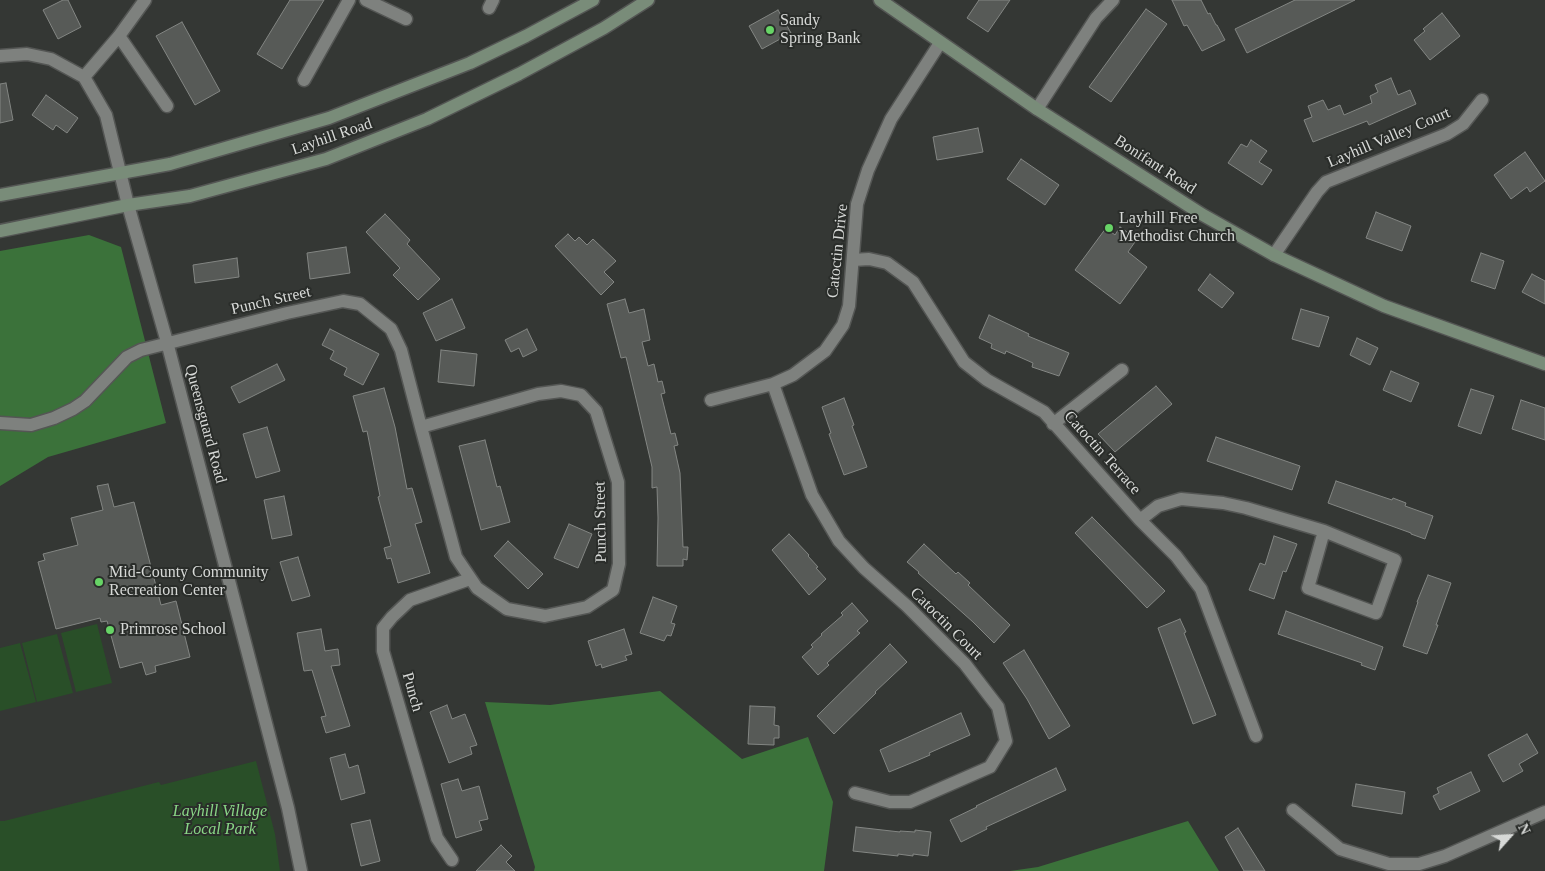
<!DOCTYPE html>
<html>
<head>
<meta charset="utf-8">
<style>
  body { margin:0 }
  #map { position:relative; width:1545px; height:871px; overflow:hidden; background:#343734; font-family:Georgia,serif }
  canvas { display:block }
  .north { position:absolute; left:1485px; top:811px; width:50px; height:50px; -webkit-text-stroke:4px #2a2d2a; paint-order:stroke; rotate:64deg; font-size:14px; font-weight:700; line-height:20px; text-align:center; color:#d7d9d7 }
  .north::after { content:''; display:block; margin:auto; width:18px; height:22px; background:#d7d9d7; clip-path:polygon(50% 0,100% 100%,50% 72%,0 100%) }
</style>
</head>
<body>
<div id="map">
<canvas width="1545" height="871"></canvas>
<div class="north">N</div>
</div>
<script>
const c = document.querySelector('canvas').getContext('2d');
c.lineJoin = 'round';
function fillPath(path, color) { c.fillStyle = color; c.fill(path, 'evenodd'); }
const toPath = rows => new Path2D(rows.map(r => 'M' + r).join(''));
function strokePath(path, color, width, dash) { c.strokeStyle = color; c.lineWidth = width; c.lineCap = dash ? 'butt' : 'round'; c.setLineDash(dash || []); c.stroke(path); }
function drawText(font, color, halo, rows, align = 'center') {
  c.font = font + ' Georgia,serif'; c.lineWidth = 4; c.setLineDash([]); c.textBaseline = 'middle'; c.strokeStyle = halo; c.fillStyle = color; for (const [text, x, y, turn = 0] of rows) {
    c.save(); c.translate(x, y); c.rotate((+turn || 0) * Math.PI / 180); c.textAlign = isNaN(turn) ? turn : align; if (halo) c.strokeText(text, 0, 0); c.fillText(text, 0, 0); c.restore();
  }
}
const green = toPath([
  [97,624,112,683,76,692,61,633],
  [57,634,73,693,37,702,22,643],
  [20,643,36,702,0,711,0,648],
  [256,761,275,834,280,871,0,871,0,821,4,821,159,782,161,785]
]);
const forest = toPath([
  [89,235,121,247,166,423,48,457,0,486,0,251],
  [660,691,742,759,808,737,833,802,824,871,534,871,535,867,485,702,550,705],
  [1188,821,1219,871,1010,871,1038,867]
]);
const building = toPath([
  [63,0,68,0,81,27,58,39,43,10,63,0],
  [290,0,324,0,282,69,257,54,290,0],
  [979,0,1010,0,988,32,967,18,979,0],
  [1172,0,1201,0,1208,14,1210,13,1216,25,1217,25,1225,40,1202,51,1187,25,1184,26,1172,0],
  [1295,0,1355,0,1247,53,1235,29,1295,0],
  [1146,9,1167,24,1111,102,1089,87,1146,9],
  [778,10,791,33,762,49,749,26,778,10],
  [1442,13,1460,36,1430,60,1414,40,1425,31,1423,29,1442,13],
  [182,22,220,91,195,105,156,36,182,22],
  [1391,78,1398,95,1410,90,1416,104,1369,125,1367,121,1313,142,1304,120,1312,117,1308,106,1323,100,1328,110,1340,105,1344,115,1372,103,1370,96,1378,92,1375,85,1391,78],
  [6,83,13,120,0,123,0,84,6,83],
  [46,95,78,118,67,133,56,125,53,130,32,115,46,95],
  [978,128,983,152,937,160,933,137,978,128],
  [1251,140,1267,151,1259,162,1272,170,1262,185,1228,163,1241,144,1247,147,1251,140],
  [1525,152,1545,181,1530,192,1527,187,1511,199,1494,175,1525,152],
  [1021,159,1059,185,1045,205,1007,179,1021,159],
  [1376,212,1411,226,1402,251,1366,238,1376,212],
  [385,214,410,240,407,244,440,279,418,300,393,275,400,268,366,232,385,214],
  [1120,227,1137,239,1128,252,1147,267,1120,304,1075,270,1106,228,1115,235,1120,227],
  [568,234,575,241,579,237,587,245,593,239,616,261,604,272,614,282,601,295,555,246,568,234],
  [346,247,350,273,310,279,307,253,346,247],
  [1481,253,1504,261,1495,289,1471,281,1481,253],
  [237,258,239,277,195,283,193,265,237,258],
  [1210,274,1234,293,1222,308,1198,290,1210,274],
  [1532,274,1545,281,1545,304,1522,292,1532,274],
  [452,299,465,328,436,341,423,313,452,299],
  [625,299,629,313,644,309,650,340,642,342,648,366,654,364,658,382,662,381,665,393,661,394,671,434,675,433,678,445,674,446,680,473,683,547,688,547,687,560,683,559,683,566,657,566,658,518,657,487,652,488,652,467,638,407,626,357,621,358,607,304,625,299],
  [1301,309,1329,317,1319,347,1292,339,1301,309],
  [989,315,1029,334,1028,336,1069,353,1059,376,1032,367,1033,363,1006,351,1005,354,991,348,992,344,979,338,989,315],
  [330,329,379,354,363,385,344,375,347,368,330,359,334,351,322,345,330,329],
  [527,329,537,350,523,357,519,348,511,352,505,340,527,329],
  [1357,338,1378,348,1370,365,1350,355,1357,338],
  [441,350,477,354,474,386,438,382,441,350],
  [277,364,285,380,239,403,231,387,277,364],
  [1391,371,1419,383,1411,402,1383,390,1391,371],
  [1156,386,1172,404,1115,452,1098,434,1156,386],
  [384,388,395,427,407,489,412,488,422,522,415,524,430,573,398,583,391,558,387,559,384,548,391,546,378,497,380,496,367,431,363,432,353,396,384,388],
  [1471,389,1494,396,1481,434,1458,426,1471,389],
  [844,398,854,425,852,426,867,467,844,475,829,434,831,433,822,407,844,398],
  [1521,400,1545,408,1545,440,1512,429,1521,400],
  [267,427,280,471,256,478,243,434,267,427],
  [1216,437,1300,466,1292,490,1207,461,1216,437],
  [485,440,497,487,500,486,510,522,481,530,459,446,485,440],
  [1336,481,1392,500,1393,498,1406,503,1405,506,1433,516,1425,539,1411,534,1411,533,1328,503,1336,481],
  [108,484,114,507,134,502,161,605,176,601,190,657,155,666,156,672,146,675,142,662,120,668,107,621,101,622,100,618,56,629,38,562,45,560,43,554,78,545,71,518,103,510,97,486,108,484],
  [284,496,292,535,272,539,264,500,284,496],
  [1092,517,1165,591,1147,608,1075,533,1092,517],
  [569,524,592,534,578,568,554,558,569,524],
  [789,534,809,555,808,556,818,567,816,568,826,579,809,595,772,550,789,534],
  [1274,536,1297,544,1286,572,1283,571,1274,599,1249,590,1260,563,1265,565,1274,536],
  [508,541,543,574,528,589,494,556,508,541],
  [924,544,956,574,958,572,970,583,968,585,1010,625,994,643,973,622,918,573,919,572,907,562,924,544],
  [298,557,310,596,292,601,280,562,298,557],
  [1428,575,1451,583,1436,625,1438,625,1427,654,1403,646,1418,602,1417,602,1428,575],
  [653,597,677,606,671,623,675,624,671,636,667,635,664,641,640,633,653,597],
  [852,603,868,621,857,631,860,633,827,663,829,665,818,675,802,657,813,647,811,645,822,635,821,634,843,615,841,613,852,603],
  [1286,611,1383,647,1375,670,1361,665,1362,663,1278,634,1286,611],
  [1180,619,1186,632,1184,633,1216,715,1193,724,1158,628,1180,619],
  [321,629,325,651,338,649,340,665,331,666,350,726,326,733,321,717,326,716,312,670,304,671,297,633,321,629],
  [624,629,632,654,625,656,627,660,602,668,601,664,596,666,588,641,624,629],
  [890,644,907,662,875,692,876,693,834,734,817,716,890,644],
  [1024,650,1070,726,1049,739,1027,699,1003,663,1024,650],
  [447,705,452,719,465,714,477,745,470,747,472,754,449,763,430,712,447,705],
  [750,706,775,707,774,725,779,726,779,738,774,738,774,745,748,744,750,706],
  [961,713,970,735,929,753,930,755,916,761,889,772,880,750,961,713],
  [1527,734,1538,753,1519,764,1523,771,1503,782,1488,755,1527,734],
  [345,754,349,768,358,765,365,793,341,800,330,758,345,754],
  [1056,768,1066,790,986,827,987,829,961,842,950,820,977,807,976,806,1056,768],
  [1471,772,1480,791,1440,810,1433,796,1439,793,1437,788,1471,772],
  [458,779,462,791,479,786,488,819,479,821,482,830,456,838,441,784,458,779],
  [1356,784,1405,792,1402,814,1352,806,1356,784],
  [370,820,380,861,361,866,351,824,370,820],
  [856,827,900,832,900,831,915,832,915,830,931,832,928,856,913,854,913,856,898,854,898,856,853,851,856,827],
  [1238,828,1265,871,1244,871,1225,837,1238,828],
  [501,845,512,856,506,862,515,871,476,871,501,845]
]);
const street = toPath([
  [366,0,406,19],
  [489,8,493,0],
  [119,36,167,106],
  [0,56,27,54,51,59,84,77,106,115,128,205,167,342,288,808,301,871],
  [84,77,119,36,145,0],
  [304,80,349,0],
  [1037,109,1096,18,1113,0],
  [1274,255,1317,192,1326,182,1447,134,1463,124,1482,100],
  [853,260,869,259,887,263,913,282,964,362,987,380,1044,412,1140,520,1176,556,1201,589,1256,736],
  [773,384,812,495,839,541,864,568,907,606,965,664,998,707,1006,741,990,767,910,802,890,802,855,793],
  [711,400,773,384,793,375,825,351,843,325,849,306,857,204,868,170,891,119,940,43],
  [0,423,31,425,54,418,73,409,85,401,127,357,141,350,287,313,343,301,360,304,391,329,401,350,421,427,456,557,477,588,507,609,545,616,587,607,613,590,619,564,618,482,596,411,581,395,561,391,538,394,421,427],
  [1053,424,1122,370],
  [1140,520,1158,506,1181,499,1223,503,1246,508,1324,531,1395,560,1376,613,1308,588,1324,531],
  [1293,810,1340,849,1389,864,1419,864,1445,856,1545,812],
  [452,860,437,838,383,651,383,628,392,617,410,600,470,579]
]);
const secondary = toPath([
  [880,0,1037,109,1203,215,1274,255,1384,306,1545,364],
  [0,195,170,164,329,118,470,63,526,36,593,0],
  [0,231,128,205,190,196,326,159,427,119,519,74,604,28,648,0]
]);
const markers = [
  [770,30,5,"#67d466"],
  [1109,228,5,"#67d466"],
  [99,582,5,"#67d466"],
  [110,630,5,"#67d466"]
];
const poiNames = [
  ["Sandy",780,21],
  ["Spring Bank",780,39],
  ["Layhill Free",1119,219],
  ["Methodist Church",1119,237],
  ["Mid-County Community",109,573],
  ["Recreation Center",109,591],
  ["Primrose School",120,630]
];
const streetNames = [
  ["Layhill Road",332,137,-19],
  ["Layhill Valley Court",1389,138,-23],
  ["Bonifant Road",1155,165,33],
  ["Catoctin Drive",838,251,-84],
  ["Punch Street",271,301,-13],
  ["Queensguard Road",205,424,75],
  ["Catoctin Terrace",1102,453,48],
  ["Punch Street",601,522,-91],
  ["Catoctin Court",946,624,45],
  ["Punch",412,692,74]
];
const parkNames = [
  ["Layhill Village",220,812],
  ["Local Park",220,830]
];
fillPath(green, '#294f28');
fillPath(forest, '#3b723a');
fillPath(building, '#575a57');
strokePath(building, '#838683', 1);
strokePath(street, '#545654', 15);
strokePath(secondary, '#545654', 15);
strokePath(street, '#7e817e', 12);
strokePath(secondary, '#798c79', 12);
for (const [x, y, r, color] of markers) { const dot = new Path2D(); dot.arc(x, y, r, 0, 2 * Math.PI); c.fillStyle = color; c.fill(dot); strokePath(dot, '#2a2d2a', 2); }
drawText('16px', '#d7d9d7', '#2a2d2a', poiNames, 'left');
drawText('16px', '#d7d9d7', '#2a2d2a', streetNames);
drawText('italic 16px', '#89d686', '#2a2d2a', parkNames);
</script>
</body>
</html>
